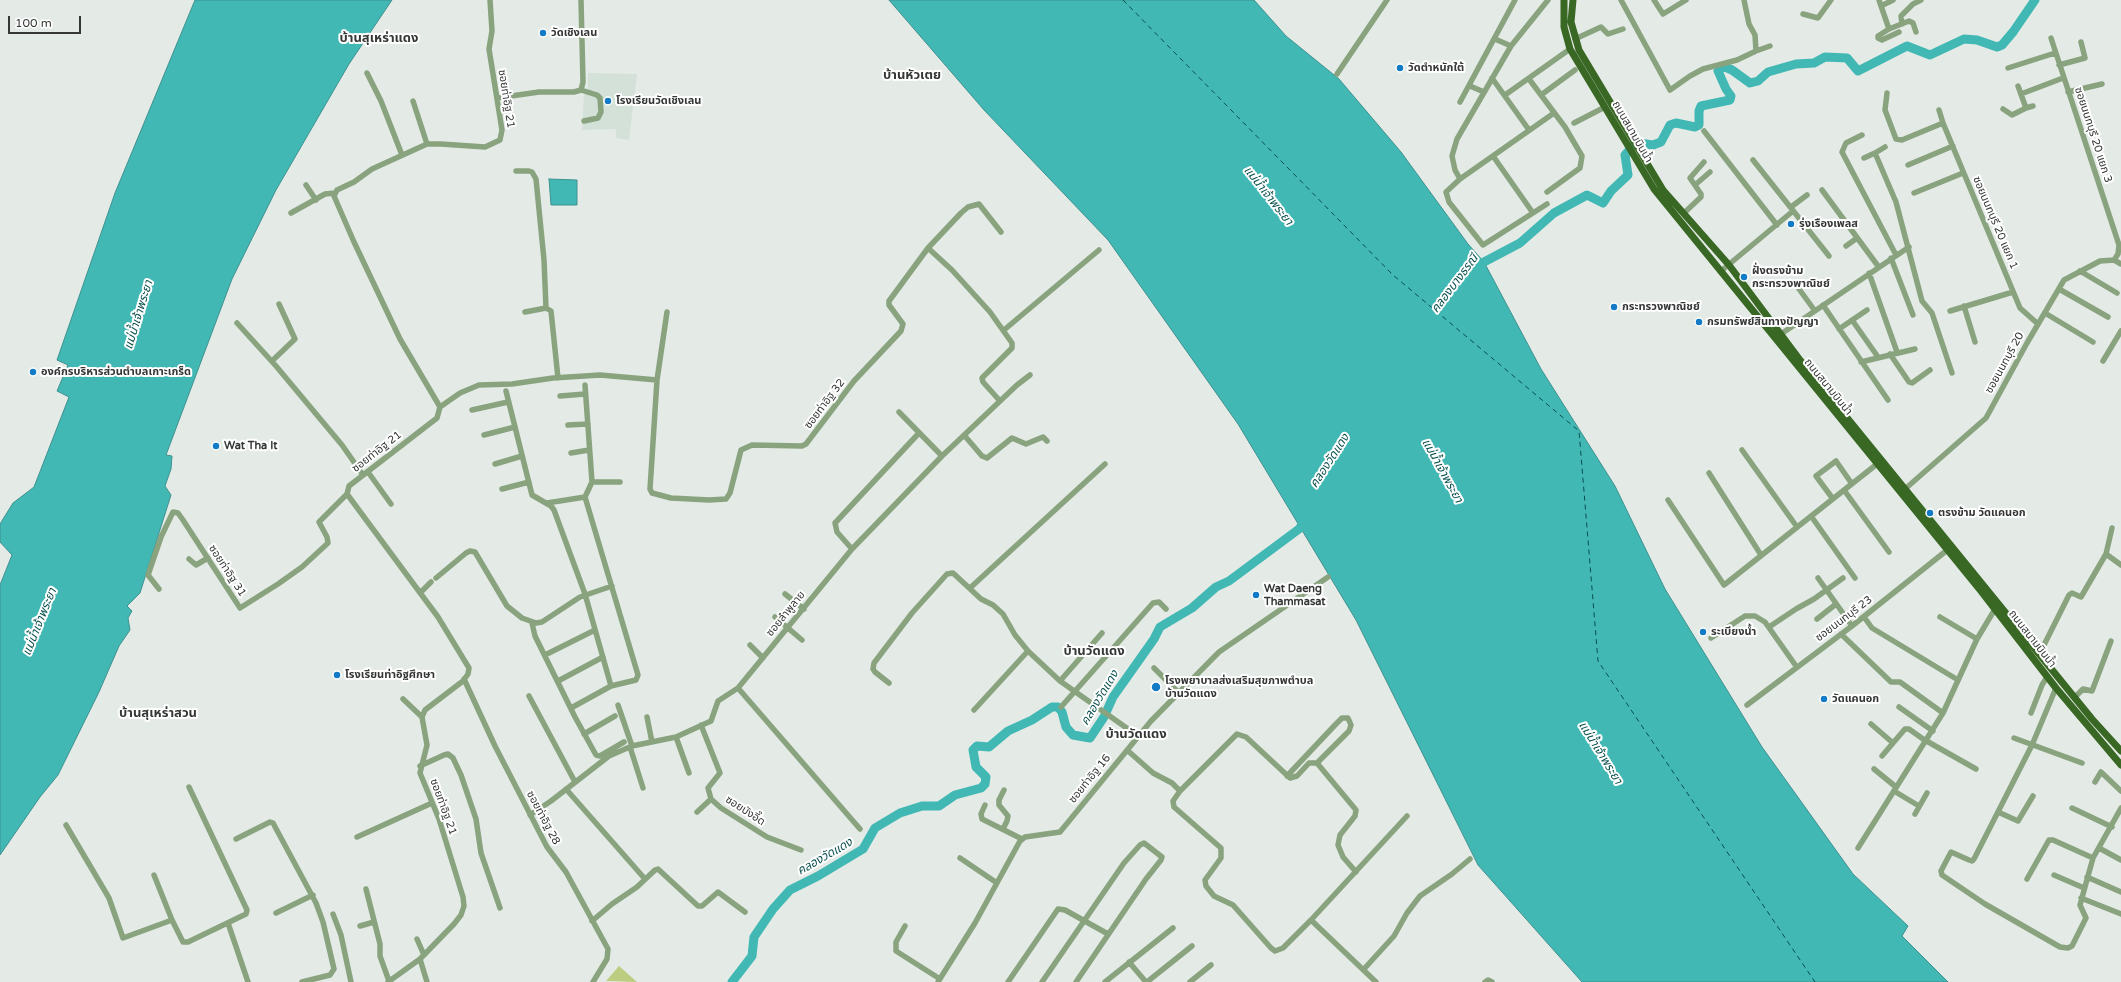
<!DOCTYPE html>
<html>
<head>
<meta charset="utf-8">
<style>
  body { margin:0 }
  #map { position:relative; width:2121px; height:982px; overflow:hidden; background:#e4ebe6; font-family:"Varela Round",sans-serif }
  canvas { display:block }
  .scale { position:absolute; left:8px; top:16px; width:73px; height:18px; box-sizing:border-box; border:2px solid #343735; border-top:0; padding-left:5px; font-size:12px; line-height:14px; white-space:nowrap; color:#343735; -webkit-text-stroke:3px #fff; paint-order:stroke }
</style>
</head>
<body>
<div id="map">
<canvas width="2121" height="982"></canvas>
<div class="scale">100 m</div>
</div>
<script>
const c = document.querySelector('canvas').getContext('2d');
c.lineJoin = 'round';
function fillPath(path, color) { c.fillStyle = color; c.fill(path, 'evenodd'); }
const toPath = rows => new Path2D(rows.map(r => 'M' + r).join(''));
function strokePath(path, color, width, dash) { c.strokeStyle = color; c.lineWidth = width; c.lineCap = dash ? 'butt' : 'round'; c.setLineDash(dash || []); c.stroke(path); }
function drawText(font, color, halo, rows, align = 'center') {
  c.font = font + ' "Varela Round","Noto Sans Thai",sans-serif'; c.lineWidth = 4; c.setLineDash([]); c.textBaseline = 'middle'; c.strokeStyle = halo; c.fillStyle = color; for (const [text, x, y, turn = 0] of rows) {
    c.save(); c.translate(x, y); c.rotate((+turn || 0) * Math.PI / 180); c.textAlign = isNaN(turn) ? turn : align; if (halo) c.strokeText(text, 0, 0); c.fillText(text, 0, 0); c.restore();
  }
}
const built = toPath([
  [588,73,637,74,629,140,616,138,616,129,582,130,584,93,588,91]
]);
const green = toPath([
  [619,966,637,982,606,981]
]);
const water = toPath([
  [195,0,392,0,349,64,276,190,232,279,166,455,172,456,171,469,165,486,171,495,140,593,127,606,132,611,128,618,130,630,119,646,99,692,58,775,40,797,0,855,0,585,12,555,0,542,0,524,13,503,34,487,69,397,57,391,68,365,57,360,115,193,195,0],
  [889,0,1254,0,1286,36,1339,79,1401,152,1468,244,1484,262,1541,369,1615,486,1665,589,1762,747,1853,874,1908,926,1902,936,1948,982,1582,982,1478,865,1356,620,1238,424,1108,240,984,110,889,0],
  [549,179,577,180,577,205,551,205,549,179]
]);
const river = toPath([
  [1477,271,1484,262,1520,243,1554,213,1587,195,1603,203,1611,191,1628,175,1625,155,1634,145,1639,143,1653,145,1661,142,1670,125,1676,123,1695,127,1699,125,1699,111,1701,106,1730,100,1731,96,1726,89,1718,71,1722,68,1725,67,1732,70,1750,83,1758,81,1768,72,1796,64,1814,63,1825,57,1847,58,1858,71,1907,46,1930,55,1964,39,1977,40,1997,47,2002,45,2013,32,2035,0],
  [732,982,752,956,754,937,773,909,790,890,818,876,863,849,875,828,900,813,922,806,939,806,955,795,981,788,985,784,986,777,976,767,973,750,977,746,989,747,1008,731,1032,720,1052,707,1058,707,1062,712,1066,727,1073,735,1090,738,1104,717,1113,697,1154,639,1160,627,1192,608,1216,587,1229,581,1299,529,1306,519]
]);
const ferry = toPath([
  [1123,0,1393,275,1579,431,1598,661,1815,982]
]);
const minor = toPath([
  [1621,0,1670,90,1690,76,1703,69,1737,60,1756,51,1755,35,1749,24,1744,0],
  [1654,0,1663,14,1686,0],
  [1879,0,1889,29,1878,36,1878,38,1882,40,1899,32],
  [1881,6,1893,0],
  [1803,14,1818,18,1831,0],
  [1902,24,1901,16,1913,4,1921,0],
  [1889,29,1909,21,1913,23,1916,32],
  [2051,38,2119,245,2118,254,2114,260],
  [1495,39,1511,46],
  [1575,39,1601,27,1608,34,1623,29],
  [1756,51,1770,46],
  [2059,65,2085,58,2081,42],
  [2008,68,2055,53],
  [367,73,381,101,402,155],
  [1337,74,1387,0],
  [1492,78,1529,130],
  [1529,79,1565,127,1582,156,1580,168,1547,192],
  [1470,86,1484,92],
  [2018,86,2026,108,2033,106],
  [581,90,597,95,600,98,601,112,598,118,584,121],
  [2068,92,2102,84],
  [1887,93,1885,110,1896,139,1902,140,1943,123],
  [2021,94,2063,78],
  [1505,95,1570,49],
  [1541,95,1575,70],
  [497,98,539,92,574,92,581,90,583,82,581,0],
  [413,101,427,144],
  [1460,102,1515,0],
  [2003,109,2012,115,2026,108],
  [1939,110,1943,123,2020,308,2038,324],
  [1574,123,1605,107],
  [1704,131,1777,225],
  [1862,135,1846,143,1842,152,1896,255],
  [1875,153,1885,147],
  [1493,156,1533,213],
  [1864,158,1875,153,1896,202,1922,301,1932,313,1952,373],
  [1753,160,1829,256],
  [1908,165,1953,146],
  [516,171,529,171,532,172,536,179,544,260,546,308],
  [1460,179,1455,170,1452,156,1457,139,1511,46,1548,0],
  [306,185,316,200],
  [1695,185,1710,172],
  [1822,190,1878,266],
  [1914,193,1963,173],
  [1547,204,1483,245,1449,202,1446,192,1460,179,1554,113],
  [1791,207,1807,195],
  [291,213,325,194,335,193],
  [1684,213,1701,197,1701,194,1690,178,1704,162],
  [1846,246,1857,238],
  [928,248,952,270,990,312,1012,343,1012,348,982,378,983,382,1000,401],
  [1891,258,1913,315],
  [1721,271,1793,211],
  [2080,271,2117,293],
  [1869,273,1897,352],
  [1794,282,1815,311],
  [2059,289,2108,317],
  [1823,305,1888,400],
  [1964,306,1975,342],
  [1950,311,2013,292],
  [525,312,546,308,551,311,558,378],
  [2045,313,2093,342],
  [1852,320,1878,357],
  [237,323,276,366,342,445,363,475],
  [1839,329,1867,310],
  [1004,330,1099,250],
  [1781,334,1909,247],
  [1890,354,1909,382,1912,383,1930,370],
  [272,361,295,339,279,304],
  [2103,361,2121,331],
  [1861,362,1915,349],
  [657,380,667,312],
  [585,385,592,482,585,497],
  [506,391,532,495,551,506,554,510,585,594,611,686],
  [560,396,585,394],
  [440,407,460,393,479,385,512,384,553,378,600,375,657,380,650,489,652,493,671,498,709,500,726,499,730,493,741,450,752,445,802,446,806,444,854,381,901,331,903,324,889,305,889,301,928,248,961,213,968,207,979,204,1001,232],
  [472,410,508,402],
  [899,412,942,456],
  [568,425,588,424],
  [484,435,515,427],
  [964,435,982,456,987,458,1012,438,1026,444,1043,437,1047,441],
  [1742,450,1797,527],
  [571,453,589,450],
  [495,464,522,456],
  [368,472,391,504],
  [1709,473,1761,555],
  [592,482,620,482],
  [502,489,529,482],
  [1905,489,1986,418,2027,343,2064,280,2100,261,2114,260,2121,264],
  [1844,490,1889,552],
  [1833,499,1816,476,1836,461,1852,484],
  [1668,500,1724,585,1877,464],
  [547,503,585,497,638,675,636,680,611,686,571,708],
  [1811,516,1855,578],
  [852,549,837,532,835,523,919,433],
  [2106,554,2121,565],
  [189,559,196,565,208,558],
  [436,578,466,553,470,551,475,552,507,606,522,618,536,623,542,622,580,597,612,586],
  [1818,578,1852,626],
  [970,588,1105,464],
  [159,589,148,575,161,537,173,512,178,513,183,520,240,608,278,584,302,567,328,543,327,537,319,522,347,494],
  [420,593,431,582],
  [785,594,804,609],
  [775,617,802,640],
  [1864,617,1872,628,1958,680],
  [1940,617,1977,639],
  [1817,619,1836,604],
  [532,623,535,636,575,717,596,755,600,756,624,742],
  [1769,627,1796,609,1814,599,1843,578],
  [1841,634,1891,682,1900,682,1943,713],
  [1711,638,1745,616,1755,616,1765,622,1796,666],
  [750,645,763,658],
  [2040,653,2069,595,2072,593,2081,597,2106,554,2112,528],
  [545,655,595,630],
  [1154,668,1179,693],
  [464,679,495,746,547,847,566,872,608,949,607,959,593,982],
  [558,681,603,657],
  [1060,681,1102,633],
  [889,683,875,672,873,669,874,663,912,613,947,574,953,573,981,599,993,605,1003,614,1015,635,1028,651,1060,681,1138,736],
  [738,688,860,829],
  [2056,688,2032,745,1974,859,1972,861,1969,860,1951,852,1941,871,1942,875,1985,904,2060,947,2068,948,2072,946,2086,918,2080,905,2093,858,2121,808],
  [529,696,575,782],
  [2075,697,2083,689,2092,691,2111,641],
  [403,699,422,717],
  [618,705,632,746],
  [1747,705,1852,626,1951,547],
  [1061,707,1153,603,1159,602,1166,609],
  [1899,707,1933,731],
  [974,710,1028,651],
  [2031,713,2042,685,2047,677],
  [647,717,652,742],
  [1871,724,1893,743,1905,729,1909,729,1923,739,1976,769],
  [701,725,720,773,708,788,711,799,721,808,767,837,801,850],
  [584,734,615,716],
  [676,737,689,773],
  [2014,738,2082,763],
  [630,747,643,788],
  [1127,750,1153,773,1172,783,1180,791,1173,801,1174,807,1221,848,1221,858,1205,880,1206,886,1214,896,1233,905,1271,948,1275,951,1283,948,1311,920,1407,816],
  [1882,756,1893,743],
  [420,766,444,755,448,754,453,758,461,775,476,819,481,853,500,908],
  [1874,769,1896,787],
  [1287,776,1335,725,1342,718,1348,718,1351,725,1349,731,1317,763],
  [2095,782,2101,772,2121,791],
  [566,789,645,879],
  [1180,791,1237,734,1246,737,1290,778,1297,776,1309,763,1317,763,1356,810,1355,816,1340,835,1338,845,1343,857,1356,872],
  [1894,791,1919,806],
  [985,805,981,814,982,819,1022,839],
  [2072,808,2112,827],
  [697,812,711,799],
  [1998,812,2018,821,2033,796],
  [1915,814,1927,793],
  [530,815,551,801,609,756,632,746,676,737,711,721,718,701,738,688,852,549,942,456,1017,385,1030,375],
  [66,825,109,898,123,938,172,920],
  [1003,829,1007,821,1008,816,999,805,999,800,1004,790],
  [357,837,432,803],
  [236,839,270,822,273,823,316,903,323,922,334,969,330,975,302,982],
  [1858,848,1943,713,1977,639,1995,609],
  [2099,848,2121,860],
  [960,858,997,883],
  [154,875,172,920,183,942,188,942,246,914,247,910,189,787],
  [2054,875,2084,888],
  [2087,877,2121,892],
  [2027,879,2049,840,2053,840,2093,858],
  [366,889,380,944,380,956,389,981],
  [2081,898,2121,914],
  [276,913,313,895],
  [333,914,341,935,351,982],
  [1311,920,1376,982],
  [592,921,612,904,637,887,655,870,658,869,698,906,702,906,718,892,745,912],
  [228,923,248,982],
  [360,926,374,922],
  [905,926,896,942,896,951,940,979],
  [417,939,424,955],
  [420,959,427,982],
  [1129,962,1146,982],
  [1364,969,1394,936,1407,913,1420,896,1452,874,1470,859],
  [388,982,420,959,454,924,461,915,464,906,463,897,439,819,420,773,427,745,422,717,425,710,463,681,468,674,469,668,438,617,347,494,349,486,437,418,440,407,400,339,354,242,334,196,337,190,354,182,372,169,427,144,441,144,485,147,500,140,502,130,489,49,492,31,490,0],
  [938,982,975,923,1020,841,1025,837,1060,832,1151,721,1219,652,1328,577],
  [1008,982,1058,909,1065,910,1108,934],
  [1042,982,1124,863,1140,845,1144,843,1162,857,1161,860,1146,879,1076,982],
  [1105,982,1173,928],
  [1147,982,1192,946],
  [1190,982,1211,965],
  [1485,982,1488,980,1492,982]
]);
const major = toPath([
  [1564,0,1564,27,1570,49,1654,189,1981,591,2056,688,2121,765],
  [1573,0,1571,22,1579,50,1663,190,1729,265,1800,360,2092,719,2121,751]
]);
const markers = [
  [543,33,4,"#137ac5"],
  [1400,68,4,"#137ac5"],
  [608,101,4,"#137ac5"],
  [1791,224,4,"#137ac5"],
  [1744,277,4,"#137ac5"],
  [1614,307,4,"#137ac5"],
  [1699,322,4,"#137ac5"],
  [33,372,4,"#137ac5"],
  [216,446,4,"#137ac5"],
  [1930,513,4,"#137ac5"],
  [1256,595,4,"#137ac5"],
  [1703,632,4,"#137ac5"],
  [337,675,4,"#137ac5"],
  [1156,687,5,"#137ac5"],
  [1824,699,4,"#137ac5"]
];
const poiNames = [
  ["วัดเชิงเลน",551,33],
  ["วัดตำหนักใต้",1408,68],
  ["โรงเรียนวัดเชิงเลน",616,101],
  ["รุ่งเรืองเพลส",1799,224],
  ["ฝั่งตรงข้าม",1752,271],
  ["กระทรวงพาณิชย์",1752,284],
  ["กระทรวงพาณิชย์",1622,307],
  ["กรมทรัพย์สินทางปัญญา",1707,322],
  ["องค์กรบริหารส่วนตำบลเกาะเกร็ด",41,372],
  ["Wat Tha It",224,446],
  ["ตรงข้าม วัดแคนอก",1938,513],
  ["Wat Daeng",1264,589],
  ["Thammasat",1264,602],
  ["ระเบียงน้ำ",1711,632],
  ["โรงเรียนท่าอิฐศึกษา",345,675],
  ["โรงพยาบาลส่งเสริมสุขภาพตำบล",1165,681],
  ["บ้านวัดแดง",1165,694],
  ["วัดแคนอก",1832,699]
];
const streetNames = [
  ["ซอยท่าอิฐ 21",506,99,81],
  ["ถนนสนามบินน้ำ",1632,132,60],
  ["ซอยนนทบุรี 20 แยก 3",2093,135,72],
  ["ซอยนนทบุรี 20 แยก 1",1995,223,67],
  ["ซอยนนทบุรี 20",2005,363,-61],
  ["ถนนสนามบินน้ำ",1828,387,51],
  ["ซอยท่าอิฐ 32",825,404,-53],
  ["ซอยท่าอิฐ 21",377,452,-38],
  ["ซอยท่าอิฐ 31",227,571,57],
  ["ซอยลำพูลาย",786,614,-51],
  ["ซอยนนทบุรี 23",1844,619,-37],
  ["ถนนสนามบินน้ำ",2032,639,52],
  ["ซอยท่าอิฐ 16",1090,779,-51],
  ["ซอยท่าอิฐ 21",443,807,70],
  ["ซอยบังอี๊ด",745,811,33],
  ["ซอยท่าอิฐ 28",543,818,62]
];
const waterNames = [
  ["แม่น้ำเจ้าพระยา",1268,196,52],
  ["คลองบางธรณี",1455,284,-53],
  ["แม่น้ำเจ้าพระยา",139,315,-73],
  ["คลองวัดแดง",1330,461,-57],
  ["แม่น้ำเจ้าพระยา",1442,471,61],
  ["แม่น้ำเจ้าพระยา",40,622,-68],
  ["คลองวัดแดง",1100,698,-59],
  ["แม่น้ำเจ้าพระยา",1600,753,58],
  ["คลองวัดแดง",825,857,-30]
];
const quarterNames = [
  ["บ้านสุเหร่าแดง",379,39],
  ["บ้านหัวเตย",912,76],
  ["บ้านวัดแดง",1094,652],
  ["บ้านสุเหร่าสวน",158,714],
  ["บ้านวัดแดง",1136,735]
];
fillPath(built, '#d3e1d8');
fillPath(green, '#bccd81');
fillPath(water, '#42b8b5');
strokePath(water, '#3e918f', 1);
strokePath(river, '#42b8b5', 9);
strokePath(ferry, '#074f4d', 1, [5, 4]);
strokePath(minor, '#89a37f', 5.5);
strokePath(major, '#396724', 7);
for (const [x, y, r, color] of markers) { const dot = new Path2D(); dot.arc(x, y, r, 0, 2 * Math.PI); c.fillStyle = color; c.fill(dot); strokePath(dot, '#fff', 1.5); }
drawText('bold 11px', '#343735', '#fff', poiNames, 'left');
drawText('11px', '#343735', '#fff', streetNames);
drawText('italic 12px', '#074f4d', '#fff', waterNames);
drawText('bold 13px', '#343735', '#fff', quarterNames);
</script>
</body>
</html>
